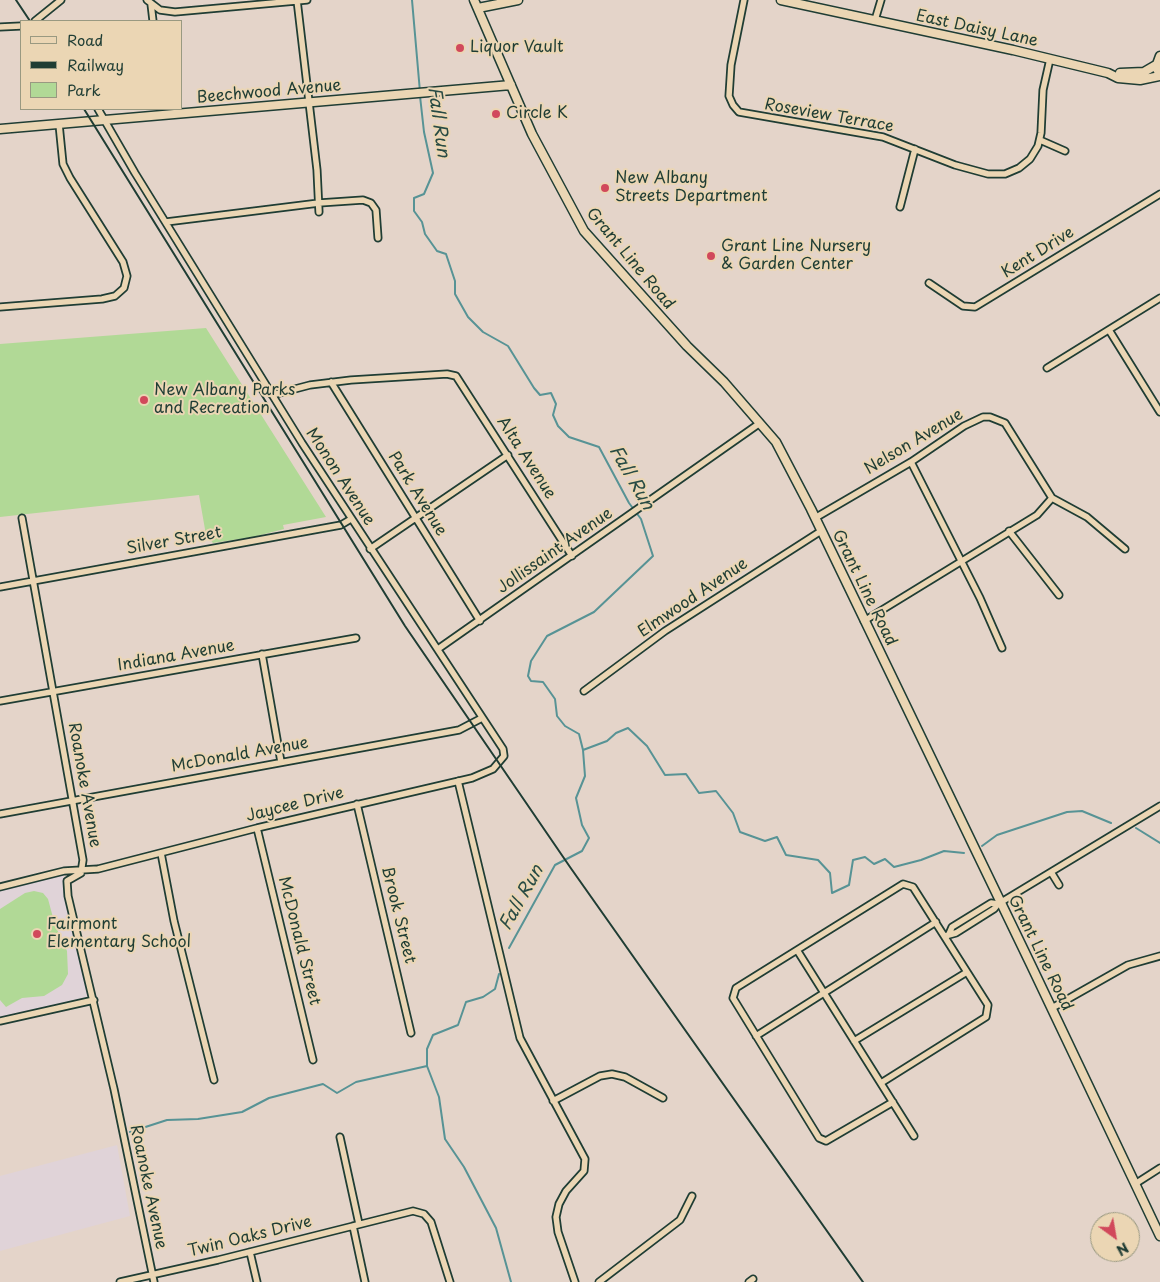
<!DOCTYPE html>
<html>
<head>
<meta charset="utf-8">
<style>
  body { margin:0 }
  #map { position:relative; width:1160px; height:1282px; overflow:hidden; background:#e4d4c9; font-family:"Playpen Sans",sans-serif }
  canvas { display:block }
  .legend { position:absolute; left:20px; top:20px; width:162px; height:90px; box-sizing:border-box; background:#ebd6b4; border:1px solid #999981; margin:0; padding:6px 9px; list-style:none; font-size:15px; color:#1f3d34 }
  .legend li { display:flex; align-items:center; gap:10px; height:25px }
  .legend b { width:25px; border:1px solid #999981 }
  .north { position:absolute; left:1090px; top:1212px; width:50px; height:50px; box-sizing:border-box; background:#ebd6b4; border:1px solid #999981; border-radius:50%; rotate:148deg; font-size:14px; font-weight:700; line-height:20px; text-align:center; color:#1f3d34 }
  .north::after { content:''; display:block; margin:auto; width:18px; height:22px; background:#d1495b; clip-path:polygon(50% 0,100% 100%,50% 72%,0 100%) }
</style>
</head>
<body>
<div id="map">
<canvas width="1160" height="1282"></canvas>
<ul class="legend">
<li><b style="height:6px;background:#ebd6b4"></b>Road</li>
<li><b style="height:6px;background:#1f3d34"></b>Railway</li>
<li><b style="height:14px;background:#b1d996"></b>Park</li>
</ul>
<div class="north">N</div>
</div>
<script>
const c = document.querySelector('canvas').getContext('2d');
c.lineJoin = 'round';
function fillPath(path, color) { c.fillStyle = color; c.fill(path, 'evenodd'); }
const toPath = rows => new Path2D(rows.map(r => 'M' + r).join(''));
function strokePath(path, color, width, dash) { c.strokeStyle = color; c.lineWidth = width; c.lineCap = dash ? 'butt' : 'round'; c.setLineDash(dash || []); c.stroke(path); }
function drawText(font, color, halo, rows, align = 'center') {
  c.font = font + ' "Playpen Sans",sans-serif'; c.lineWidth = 4; c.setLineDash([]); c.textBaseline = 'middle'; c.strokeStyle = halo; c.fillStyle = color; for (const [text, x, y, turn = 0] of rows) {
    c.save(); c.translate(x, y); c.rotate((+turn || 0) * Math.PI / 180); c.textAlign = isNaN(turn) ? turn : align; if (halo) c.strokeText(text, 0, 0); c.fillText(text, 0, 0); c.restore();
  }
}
const built = toPath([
  [63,875,65,897,88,997,0,1017,0,891],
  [117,1145,130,1216,0,1251,0,1176]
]);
const green = toPath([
  [206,328,326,517,283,525,284,529,253,537,213,543,206,535,199,495,0,517,0,344],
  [34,891,43,893,48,899,55,925,67,951,68,974,62,985,44,996,22,998,6,1007,0,1000,0,909,25,893]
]);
const stream = toPath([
  [412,0,420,92],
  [420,96,424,132,433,173,424,194,414,198,414,211,422,222,425,234,437,251,446,254,455,281,455,294,468,317,483,332,508,346,534,388,540,395,551,393,556,404,553,415,558,426,569,437,599,447,629,503,641,519,653,556,594,612,547,636,531,661,528,676,531,681,543,682,555,699,557,716,565,726,579,734,583,750,585,776,576,798,582,825,589,838,582,851,555,865,509,948],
  [583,750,607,741,616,733,628,728,647,746,665,775,686,774,699,793,716,791,733,813,740,832,765,841,777,837,786,855,818,860,830,873,832,893,849,885,853,860,865,857,874,864,885,859,894,867,921,860,944,851,964,853],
  [1136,828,1160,843],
  [982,846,997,835,1067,812,1082,811,1111,823],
  [499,974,495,989,483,997,466,1002,458,1025,433,1035,427,1049,427,1066,439,1097,445,1139,464,1167,496,1228,511,1282],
  [130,1132,167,1120,198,1119,242,1112,269,1098,323,1084,337,1093,356,1082,427,1066]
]);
const street = toPath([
  [147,0,160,10,175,12,307,0],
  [297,0,317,170,319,212],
  [744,0,731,65,729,96,733,105,739,112,883,137,955,165,988,174,1005,174,1019,168,1030,159,1038,146,1041,133,1043,90,1050,59],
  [151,4,153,21],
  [875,20,881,0],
  [35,21,61,0],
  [0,27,21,26],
  [1040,140,1065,151],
  [900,207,915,149],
  [166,222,319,203,363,200,371,203,376,210,378,238],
  [929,283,963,306,975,307,1160,194],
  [0,307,102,299,115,296,124,288,127,276,123,262,70,178,63,164,59,124],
  [1109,330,1160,412],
  [1047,368,1160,298],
  [331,382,480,621],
  [272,395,310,385,351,380,447,374,456,376,572,556],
  [911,462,980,598,1002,648],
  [22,518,83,860,81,873,67,881,68,896,114,1089,154,1282],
  [815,518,911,462,964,426,983,417,990,417,1005,423,1052,498,1087,517,1125,549],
  [1009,531,1059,595],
  [370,549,508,455],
  [0,587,341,525,351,519],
  [864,621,1037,515,1052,498],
  [438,649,760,423],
  [262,654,281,762],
  [584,691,665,631,821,531],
  [0,701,356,638],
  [458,781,520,1038,585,1159,584,1171,566,1191,559,1204,556,1217,558,1232,575,1282],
  [357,804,411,1033],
  [0,814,459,730,482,718],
  [257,828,313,1060],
  [161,853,174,921,214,1080],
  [1051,872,1059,885],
  [0,887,64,871,98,869,257,828,472,778,493,769,504,756,503,749,302,443,135,173,98,109],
  [949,934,952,927,991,903,998,904],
  [945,936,956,933,994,909,998,904,1160,806],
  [797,950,914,1136],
  [1052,1008,1128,965,1160,956],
  [0,1021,94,1000],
  [756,1036,936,922],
  [854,1041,967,972],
  [881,1083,986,1017,988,1005,913,887,903,884,736,988,733,998,819,1138,826,1141,893,1102],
  [553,1101,600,1076,612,1074,625,1077,663,1098],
  [340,1137,359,1224],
  [1135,1184,1160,1168],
  [353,1226,365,1282],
  [250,1252,257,1282],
  [120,1282,218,1260,413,1211,424,1214,431,1222,450,1282],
  [599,1282,680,1220,692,1196],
  [749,1282,753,1279]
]);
const secondary = toPath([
  [474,0,532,134,584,231,687,346,724,382,776,442,811,509,1031,965,1160,1236],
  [781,0,1013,50,1108,73,1118,78,1140,80,1160,76],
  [478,8,518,0],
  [1160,56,1156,67,1160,75],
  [1120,73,1144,72,1156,65],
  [0,129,511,85]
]);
const rail = toPath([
  [16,0,30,21],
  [84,109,405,626,570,867,863,1282]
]);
const markers = [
  [460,48,5,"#d1495b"],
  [496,114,5,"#d1495b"],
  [605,188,5,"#d1495b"],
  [711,256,5,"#d1495b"],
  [144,400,5,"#d1495b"],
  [37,934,5,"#d1495b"]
];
const streetNames = [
  ["East Daisy Lane",977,29,12],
  ["Beechwood Avenue",269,92,-5],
  ["Roseview Terrace",829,116,10],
  ["Kent Drive",1038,253,-32],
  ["Grant Line Road",630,259,50],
  ["Nelson Avenue",914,442,-31],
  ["Alta Avenue",526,458,57],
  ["Monon Avenue",340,477,57],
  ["Park Avenue",417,494,58],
  ["Silver Street",174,541,-10],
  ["Jollissaint Avenue",555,551,-35],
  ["Grant Line Road",864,588,64],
  ["Elmwood Avenue",693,598,-34],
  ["Indiana Avenue",176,656,-10],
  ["McDonald Avenue",240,755,-10],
  ["Roanoke Avenue",84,785,80],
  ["Jaycee Drive",295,805,-14],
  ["Brook Street",398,915,76],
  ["McDonald Street",299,941,76],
  ["Grant Line Road",1040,953,64],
  ["Roanoke Avenue",148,1187,78],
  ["Twin Oaks Drive",250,1237,-14]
];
const poiNames = [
  ["Liquor Vault",470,48],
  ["Circle K",506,114],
  ["New Albany",615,179],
  ["Streets Department",615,197],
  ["Grant Line Nursery",721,247],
  ["& Garden Center",721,265],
  ["New Albany Parks",154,391],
  ["and Recreation",154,409],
  ["Fairmont",47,925],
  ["Elementary School",47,943]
];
const waterNames = [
  ["Fall Run",438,122,82],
  ["Fall Run",631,478,60],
  ["Fall Run",522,898,-61]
];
fillPath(built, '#e0d3d8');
fillPath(green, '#b1d996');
strokePath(stream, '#579395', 2);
strokePath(street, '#1f3d34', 9);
strokePath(secondary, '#1f3d34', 11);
strokePath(street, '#ebd6b4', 5.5);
strokePath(secondary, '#ebd6b4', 8);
strokePath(rail, '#1f3d34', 2);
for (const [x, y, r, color] of markers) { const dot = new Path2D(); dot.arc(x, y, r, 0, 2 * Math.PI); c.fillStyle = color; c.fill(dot); strokePath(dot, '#ebd6b4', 2); }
drawText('16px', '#1f3d34', '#ebd6b4', streetNames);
drawText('16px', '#1f3d34', '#ebd6b4', poiNames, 'left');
drawText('italic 18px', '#284b44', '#ebd6b4', waterNames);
</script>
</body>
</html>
